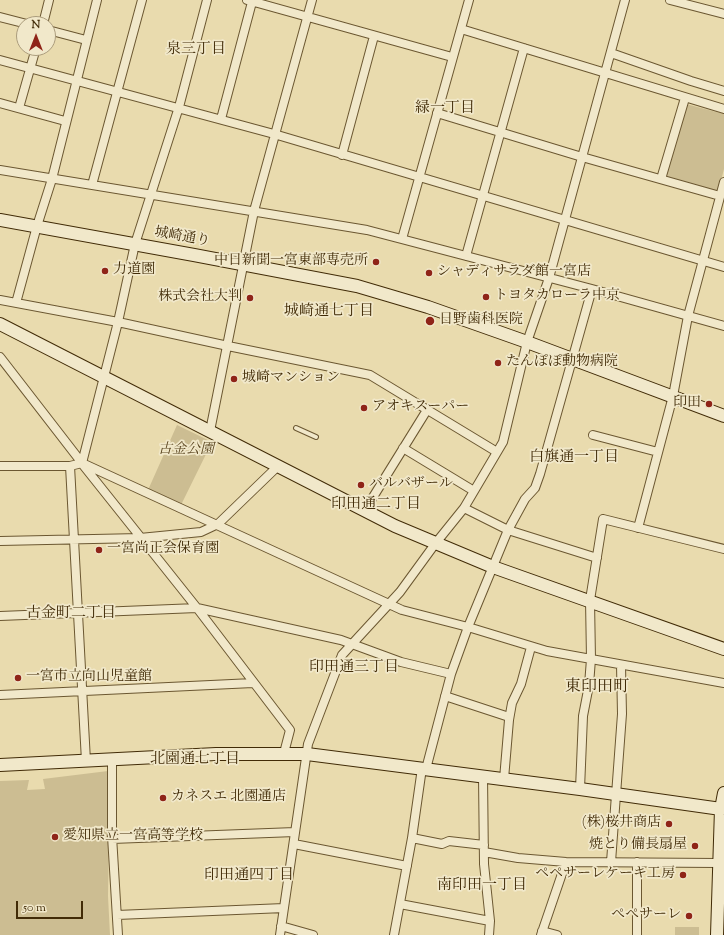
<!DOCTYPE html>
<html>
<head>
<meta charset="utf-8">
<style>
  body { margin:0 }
  #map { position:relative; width:724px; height:935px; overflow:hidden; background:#e9dbae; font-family:"Sorts Mill Goudy",serif }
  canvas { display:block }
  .north { position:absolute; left:16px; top:16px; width:40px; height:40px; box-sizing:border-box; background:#f1e8ca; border:1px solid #ab9c7c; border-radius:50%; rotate:0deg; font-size:11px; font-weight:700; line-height:16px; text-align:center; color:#412b07 }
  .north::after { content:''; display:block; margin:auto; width:14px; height:18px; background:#8f2418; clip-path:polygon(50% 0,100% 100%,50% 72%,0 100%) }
  .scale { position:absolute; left:16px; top:901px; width:67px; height:18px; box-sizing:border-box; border:2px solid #412b07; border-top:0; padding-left:5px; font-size:12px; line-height:14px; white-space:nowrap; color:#412b07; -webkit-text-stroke:3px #f1e8ca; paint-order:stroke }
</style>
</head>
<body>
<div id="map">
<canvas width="724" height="935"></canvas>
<div class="north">N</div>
<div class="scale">50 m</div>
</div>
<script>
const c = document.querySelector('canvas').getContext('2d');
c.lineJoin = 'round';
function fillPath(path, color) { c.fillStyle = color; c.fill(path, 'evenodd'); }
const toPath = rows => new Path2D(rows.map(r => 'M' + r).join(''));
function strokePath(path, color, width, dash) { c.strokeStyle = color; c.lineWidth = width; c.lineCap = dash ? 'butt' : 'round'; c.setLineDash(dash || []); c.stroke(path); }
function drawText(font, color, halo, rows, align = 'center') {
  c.font = font + ' "Sorts Mill Goudy","Noto Serif JP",serif'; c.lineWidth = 3.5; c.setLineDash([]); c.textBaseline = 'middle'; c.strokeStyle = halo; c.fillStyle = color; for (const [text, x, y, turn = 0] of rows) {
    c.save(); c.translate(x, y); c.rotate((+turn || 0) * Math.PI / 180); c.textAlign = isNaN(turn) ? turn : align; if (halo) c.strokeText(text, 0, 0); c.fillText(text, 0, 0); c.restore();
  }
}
const green = toPath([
  [686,104,724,114,724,169,718,192,666,176],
  [177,425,212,442,181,505,148,490],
  [108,771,110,773,108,896,110,935,0,935,0,781,29,780,27,790,45,789,43,779],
  [675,927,699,927,699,935,675,935]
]);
const lane = toPath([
  [296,428,316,437]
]);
const street = toPath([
  [247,0,452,57],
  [670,0,724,14],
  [0,17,27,24],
  [43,24,49,0],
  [461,29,724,109],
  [48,30,86,40],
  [611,53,691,81,724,91],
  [0,60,274,134,724,267],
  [0,103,65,121],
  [19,108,36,48],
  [437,113,582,157,720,196],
  [221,119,252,2],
  [342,155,374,36],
  [0,170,367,230,592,289,724,326],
  [661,179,685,98],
  [92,185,142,0],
  [402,239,469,0],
  [466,256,524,48],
  [0,300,118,322,228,346,370,375,497,452],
  [16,303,37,226,52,179,97,0],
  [0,357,82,463,118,322,135,244,179,107,207,0],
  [210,431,254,211,312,0],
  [593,435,658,452],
  [403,448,474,491],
  [83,465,197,608,290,730,284,753],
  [0,466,70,466,82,463,402,610,468,627,547,651,724,683],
  [70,466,86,761],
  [464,508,508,530,597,558],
  [365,510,427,410],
  [638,528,673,396,688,316,724,182],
  [0,541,140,538,201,532,218,524,277,467],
  [0,616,197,608,341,640,401,662,451,674],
  [0,695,253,683],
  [445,696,509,717],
  [112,760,112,836,118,935],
  [426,769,451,674,468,627,508,530,525,499,535,488,540,474,592,289],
  [483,776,484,864,490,921,489,935],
  [504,779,509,720,512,703,521,684,531,647],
  [580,789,583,716,589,685,591,659,590,600,603,519,724,549],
  [412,838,442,844,449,841,484,845],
  [112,839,295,832],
  [294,844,407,866],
  [484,852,518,858,566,862,719,863],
  [611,862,622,714,621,665],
  [400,904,490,921],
  [117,915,284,908],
  [281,926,313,935],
  [542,931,557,935],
  [280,935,308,744,342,655,400,592,435,544,464,508,503,442,527,342,549,278,625,0],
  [394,935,412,838,422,768],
  [541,935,566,862],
  [637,935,637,862]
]);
const secondary = toPath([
  [0,220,194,255,357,286,428,307,527,342,724,416],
  [0,324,395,526,493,567,724,649],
  [0,765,216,754,307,754,580,789,721,809],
  [717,935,721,809,724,793]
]);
const markers = [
  [376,262,4,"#8f2418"],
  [105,271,4,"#8f2418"],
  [429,273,4,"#8f2418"],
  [486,297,4,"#8f2418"],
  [250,298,4,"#8f2418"],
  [430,321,5,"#8f2418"],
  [498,363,4,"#8f2418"],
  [234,379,4,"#8f2418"],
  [709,404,4,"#8f2418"],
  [364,408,4,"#8f2418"],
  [361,485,4,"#8f2418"],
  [99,550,4,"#8f2418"],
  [18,678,4,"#8f2418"],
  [163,798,4,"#8f2418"],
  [669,824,4,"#8f2418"],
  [55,837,4,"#8f2418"],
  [695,846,4,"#8f2418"],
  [683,875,4,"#8f2418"],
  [689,916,4,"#8f2418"]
];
const streetNames = [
  ["城崎通り",182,238,10]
];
const poiNames = [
  ["中日新聞一宮東部専売所",368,262,"right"],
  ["力道園",113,271],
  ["シャディサラダ館一宮店",437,273],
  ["トヨタカローラ中京",494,297],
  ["株式会社大判",242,298,"right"],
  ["日野歯科医院",439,321],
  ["たんぽぽ動物病院",506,363],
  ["城崎マンション",242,379],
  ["印田",701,404,"right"],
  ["アオキスーパー",372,408],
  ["バルバザール",369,485],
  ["一宮尚正会保育園",107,550],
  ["一宮市立向山児童館",26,678],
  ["カネスエ 北園通店",171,798],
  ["(株)桜井商店",661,824,"right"],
  ["愛知県立一宮高等学校",63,837],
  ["焼とり備長扇屋",687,846,"right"],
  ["ペペサーレケーキ工房",675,875,"right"],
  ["ぺぺサーレ",681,916,"right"]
];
const parkNames = [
  ["古金公園",186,451]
];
const neighbourhoodNames = [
  ["泉三丁目",196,50],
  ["緑一丁目",445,109],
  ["城崎通七丁目",329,312],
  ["白旗通一丁目",574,458],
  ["印田通二丁目",376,505],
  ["古金町二丁目",71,614],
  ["印田通三丁目",354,668],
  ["北園通七丁目",195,760],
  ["印田通四丁目",249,876],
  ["南印田一丁目",482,886]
];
const quarterNames = [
  ["東印田町",597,688]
];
fillPath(green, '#ccbd92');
strokePath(lane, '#6b5731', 6);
strokePath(street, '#6b5731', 10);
strokePath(secondary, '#412b07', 14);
strokePath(lane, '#f1e8ca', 4);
strokePath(street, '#f1e8ca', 8);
strokePath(secondary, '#f1e8ca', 12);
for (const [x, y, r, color] of markers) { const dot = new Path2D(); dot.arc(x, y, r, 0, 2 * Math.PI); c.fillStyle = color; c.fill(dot); strokePath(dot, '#f1e8ca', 1.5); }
drawText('14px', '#412b07', '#f1e8ca', streetNames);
drawText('14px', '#412b07', '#f1e8ca', poiNames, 'left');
drawText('italic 14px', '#5d4823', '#f1e8ca', parkNames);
drawText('15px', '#412b07', '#f1e8ca', neighbourhoodNames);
drawText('16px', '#412b07', '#f1e8ca', quarterNames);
</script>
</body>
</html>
